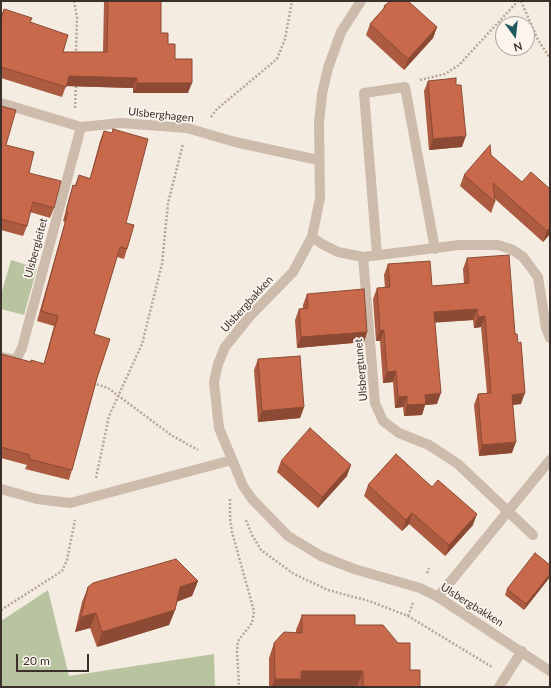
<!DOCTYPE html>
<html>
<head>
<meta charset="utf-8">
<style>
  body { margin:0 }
  #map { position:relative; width:551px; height:688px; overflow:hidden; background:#f4ebe1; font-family:Lato,sans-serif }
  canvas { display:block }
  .frame { position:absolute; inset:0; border:2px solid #3b302b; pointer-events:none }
  .north { position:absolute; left:495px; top:16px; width:40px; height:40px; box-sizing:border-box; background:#fbf5ee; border:1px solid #aea6a0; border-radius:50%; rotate:165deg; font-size:11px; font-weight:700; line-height:16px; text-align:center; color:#3b302b }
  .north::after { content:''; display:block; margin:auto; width:14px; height:18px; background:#1f5a5e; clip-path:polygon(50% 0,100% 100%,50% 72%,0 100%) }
  .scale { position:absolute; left:16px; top:654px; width:73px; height:18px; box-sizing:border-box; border:2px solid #3b302b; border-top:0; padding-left:5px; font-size:12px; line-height:14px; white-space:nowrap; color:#3b302b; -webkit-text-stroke:3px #fbf5ee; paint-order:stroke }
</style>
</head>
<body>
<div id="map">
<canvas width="551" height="688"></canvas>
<div class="frame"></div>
<div class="north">N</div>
<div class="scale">20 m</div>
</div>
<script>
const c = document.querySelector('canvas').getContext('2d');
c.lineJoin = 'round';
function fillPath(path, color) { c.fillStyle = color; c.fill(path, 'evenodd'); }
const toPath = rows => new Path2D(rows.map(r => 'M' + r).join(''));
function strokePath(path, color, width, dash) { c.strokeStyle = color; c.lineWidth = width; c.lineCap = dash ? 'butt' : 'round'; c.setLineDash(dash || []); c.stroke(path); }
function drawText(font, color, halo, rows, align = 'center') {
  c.font = font + ' Lato,sans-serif'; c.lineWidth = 3.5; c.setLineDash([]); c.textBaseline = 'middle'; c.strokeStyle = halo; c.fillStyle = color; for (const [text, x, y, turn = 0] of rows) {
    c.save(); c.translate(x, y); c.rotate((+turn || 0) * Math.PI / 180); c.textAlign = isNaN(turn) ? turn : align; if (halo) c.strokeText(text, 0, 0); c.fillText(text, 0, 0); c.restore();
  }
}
const green = toPath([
  [11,260,37,268,24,315,1,309,1,295],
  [48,590,69,676,214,654,215,687,1,687,1,621]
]);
const path = toPath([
  [74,1,77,17,76,54],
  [521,1,538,40,550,58],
  [420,80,445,74,459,65,518,1],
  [75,108,76,83],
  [211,117,217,109,277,59,285,39,292,1],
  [93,383,108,388,171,435,198,450],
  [96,478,109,416,142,344,162,264,168,203,183,144],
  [230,499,230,518,232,532,254,611,252,623,238,641,237,651,239,687],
  [246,520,252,535,261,550,294,574,328,590,369,601,408,616,492,667],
  [427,573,429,568],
  [1,610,62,571,67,560,75,520],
  [408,616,413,603]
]);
const lane = toPath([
  [377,255,364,93,405,87,435,249],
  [1,489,37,499,70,503,232,460]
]);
const street = toPath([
  [361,1,341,32,328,68,322,94,319,123,320,198,312,237,293,272,250,316,225,347,218,364,214,382,219,428,243,486,252,499,288,536,321,556,354,569,420,588,438,597,550,671],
  [1,103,81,127,121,123,187,128,235,142,318,160],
  [312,237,322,244,338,252,363,257,459,245,498,245,511,249,523,257,538,277,546,328,550,338],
  [363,257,375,403,383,421,399,433,429,445,458,464,533,535],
  [1,357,16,360,22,348,81,127],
  [438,597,550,460],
  [499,687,522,651]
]);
const wall = toPath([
  [104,1,161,1,161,33,168,44,175,59,188,93,133,93,133,88,66,86,62,97,1,78,1,17,4,9,30,22,63,52,103,52],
  [384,6,437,27,433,38,404,70,366,35,370,24,383,10],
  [428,81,462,147,429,150,424,91],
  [1,106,6,145,29,173,54,208,50,218,30,212,27,226,23,236,1,230],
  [104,131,126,223,127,249,124,259,117,257,94,334,97,378,72,470,69,480,25,469,27,465,1,458,1,354,31,362,44,363,54,326,37,321,65,222,63,221,70,195,73,185,75,185,79,175,90,178,100,141],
  [491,155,550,234,543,242,495,199,495,202,491,213,460,186,464,175],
  [467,258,515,334,521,404,513,405,512,453,479,456,474,405,478,394,487,393,481,327,474,328,473,320,435,322,437,404,425,405,422,415,404,416,403,407,395,408,393,382,383,383,380,341,376,341,373,299,377,288,385,288,384,275,388,264,432,286,464,284,463,269],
  [307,294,367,332,364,342,297,348,295,320,299,309,303,309,303,305],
  [258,359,304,407,300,418,258,422,254,370],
  [281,461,347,476,318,508,277,472],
  [368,485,473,525,445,556,409,524,402,531,364,496],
  [550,565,550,577,524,610,505,595,507,589],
  [198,581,192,596,177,602,175,610,169,625,97,647,90,628,75,632,82,602,88,587],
  [302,615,355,625,410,670,420,687,357,687,357,686,299,686,298,687,269,687,269,658,274,643,296,633,296,630]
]);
const shadedWall = toPath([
  [437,27,433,38,404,70,408,59],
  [69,76,137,78,133,88,65,86],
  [137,83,192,83,188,93,133,93],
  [466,136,462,147,429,150,433,139],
  [550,228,550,234,543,242,547,231],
  [477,309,473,320,430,323,434,312],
  [485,316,481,327,474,328,478,317],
  [384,330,380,341,376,341,380,331],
  [367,332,364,342,297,348,301,337],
  [396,371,393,382,383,383,387,372],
  [441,393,437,404,425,405,422,415,404,416,407,405,425,395],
  [525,393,521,404,508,405,512,395],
  [407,396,403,407,395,408,398,397],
  [304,407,300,418,258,422,262,411],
  [516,442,512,453,479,456,482,445],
  [351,465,347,476,318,508,322,497],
  [412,513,409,524,402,531,406,520],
  [477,514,473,525,445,556,449,545],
  [550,574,550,577,524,610,526,604],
  [198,581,192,596,175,602,180,587],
  [175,610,169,625,97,647,102,632],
  [96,613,90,628,75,632,81,617],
  [301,671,363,671,357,686,299,686,298,687,272,687,275,679]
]);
const building = toPath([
  [108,1,161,1,161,33,168,33,168,44,175,44,175,59,192,59,192,83,137,83,137,78,69,76,66,87,1,67,1,19,4,9,32,18,30,22,68,35,63,52,107,52,108,1],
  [390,1,408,1,437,27,408,59,370,24,385,7,384,6,390,1],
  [456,78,456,85,461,85,466,136,433,139,428,81,456,78],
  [1,106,16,110,6,145,34,152,29,173,61,181,54,208,33,202,27,226,1,219,1,106],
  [113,129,148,139,126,223,134,225,127,249,120,247,94,334,110,339,97,378,72,470,29,459,30,455,1,447,1,354,31,362,31,360,44,364,58,316,41,311,68,212,66,211,73,185,76,186,79,175,90,179,104,131,112,133,113,129],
  [490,145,491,155,522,182,531,172,550,189,550,228,547,231,493,183,495,202,464,175,490,145],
  [509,255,515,334,517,334,518,343,521,342,525,393,512,395,516,442,482,445,478,394,491,393,485,316,478,317,477,309,434,312,441,393,425,395,426,404,407,405,407,396,398,397,396,371,387,372,384,330,380,331,377,288,390,287,388,264,430,261,432,286,469,283,467,258,509,255],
  [364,289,367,332,301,337,299,309,308,308,307,294,364,289],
  [300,356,304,407,262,411,258,359,300,356],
  [310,428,351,465,322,497,281,461,310,428],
  [396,454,432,487,438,480,477,514,449,545,412,513,406,520,368,485,396,454],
  [535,553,550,565,550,574,526,604,507,589,535,553],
  [176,559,198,581,180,587,175,610,102,632,96,613,81,617,88,587,93,583,176,559],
  [302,615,355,615,355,625,383,625,398,643,410,643,410,670,420,670,420,687,363,687,363,671,301,671,301,679,275,679,274,643,284,632,302,633,302,615]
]);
const streetNames = [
  ["Ulsberghagen",161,115,6],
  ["Ulsbergleitet",36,248,-75],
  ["Ulsbergbakken",247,304,-48],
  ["Ulsbergtunet",361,370,-95],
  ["Ulsbergbakken",472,605,32]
];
fillPath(green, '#b8c4a0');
strokePath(path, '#b9a596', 2.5, [2, 2]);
strokePath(lane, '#cdbbac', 10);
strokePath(street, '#cdbbac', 10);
fillPath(wall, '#ac5a40');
fillPath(shadedWall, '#8c4a34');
fillPath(building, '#c8694b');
strokePath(building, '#8c4a34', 1);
drawText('11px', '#3b302b', '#fbf5ee', streetNames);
</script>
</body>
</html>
